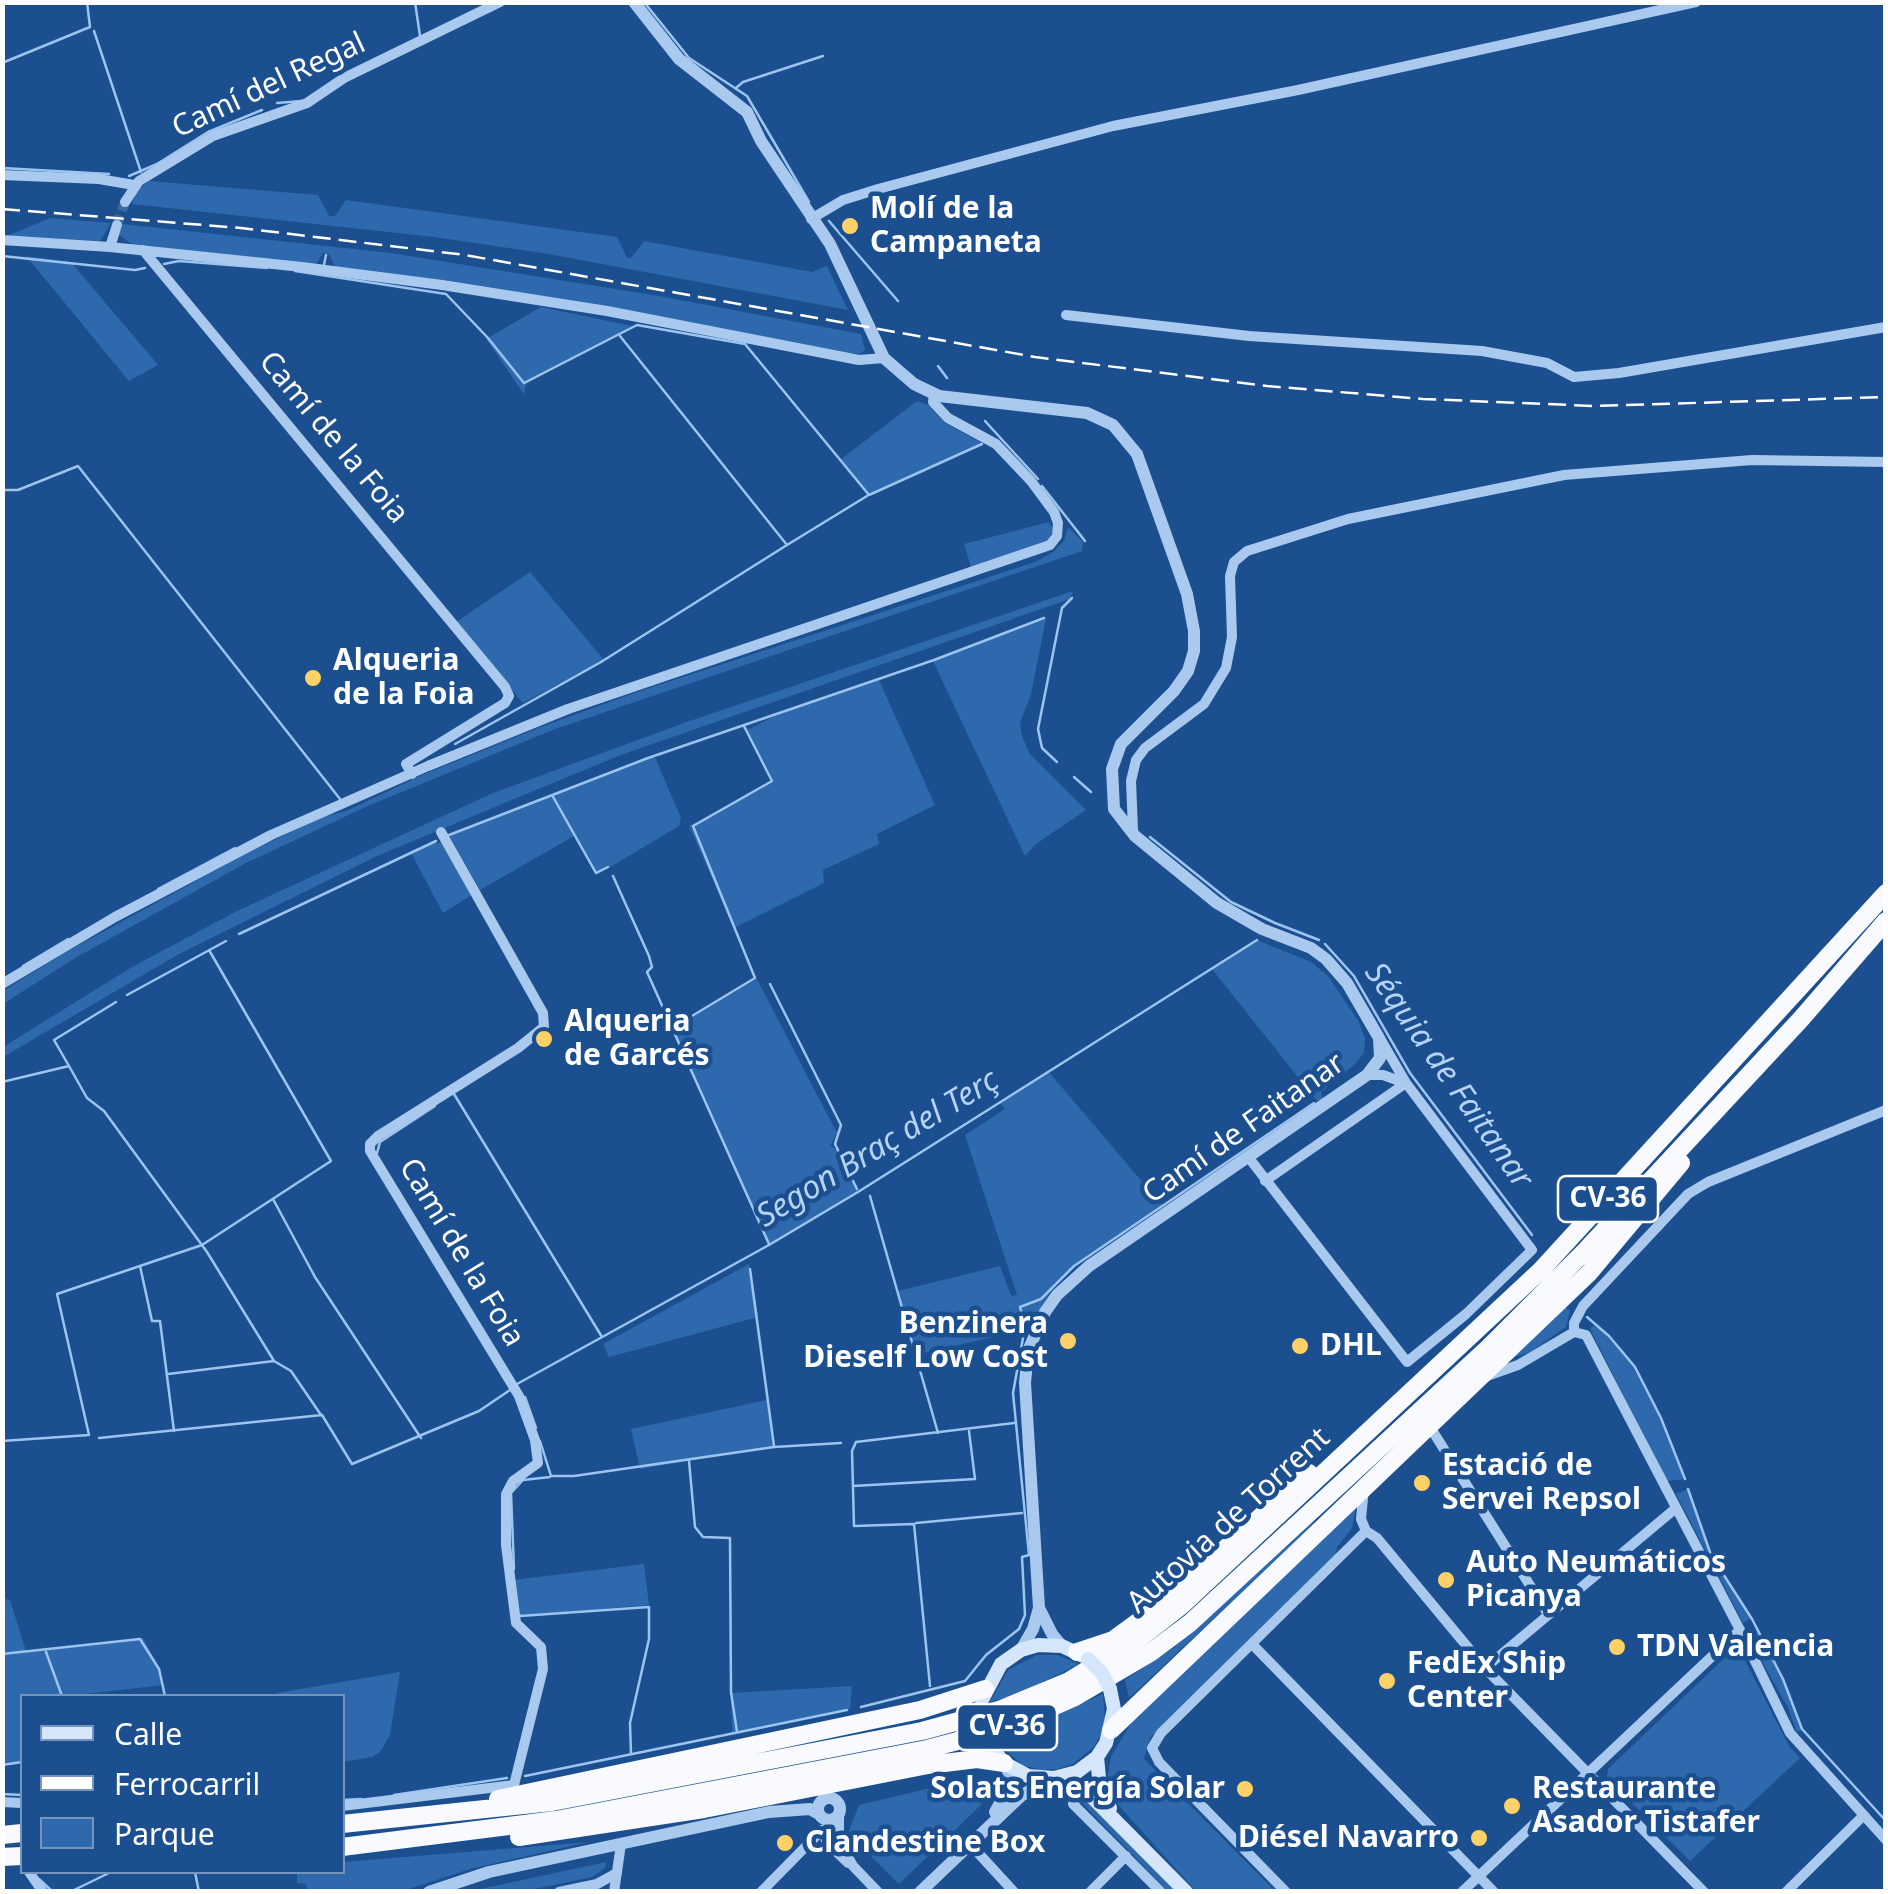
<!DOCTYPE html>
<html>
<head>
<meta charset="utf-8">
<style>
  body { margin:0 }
  #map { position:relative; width:1888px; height:1894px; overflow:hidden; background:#1b4f8f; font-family:"Noto Sans",sans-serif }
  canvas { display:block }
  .frame { position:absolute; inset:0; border:5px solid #fff; pointer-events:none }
  .legend { position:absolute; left:20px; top:1694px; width:325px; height:180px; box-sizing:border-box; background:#1b4f8f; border:2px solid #7695bc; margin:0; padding:12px 18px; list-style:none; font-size:30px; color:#fff }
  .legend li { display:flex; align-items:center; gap:20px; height:50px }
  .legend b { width:50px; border:2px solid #7695bc }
</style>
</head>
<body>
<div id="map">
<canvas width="1888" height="1894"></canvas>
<div class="frame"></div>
<ul class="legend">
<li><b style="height:12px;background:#d6e6fa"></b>Calle</li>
<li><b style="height:12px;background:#fff"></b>Ferrocarril</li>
<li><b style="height:28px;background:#2e69ad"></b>Parque</li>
</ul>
</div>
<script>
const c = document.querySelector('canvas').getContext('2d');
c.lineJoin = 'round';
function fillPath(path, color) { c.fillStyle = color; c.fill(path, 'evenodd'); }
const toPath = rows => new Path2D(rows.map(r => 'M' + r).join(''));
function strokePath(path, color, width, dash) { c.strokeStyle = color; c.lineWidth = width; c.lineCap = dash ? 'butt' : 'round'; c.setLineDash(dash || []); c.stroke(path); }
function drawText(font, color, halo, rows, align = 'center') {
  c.font = font + ' "Noto Sans",sans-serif'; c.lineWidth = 9; c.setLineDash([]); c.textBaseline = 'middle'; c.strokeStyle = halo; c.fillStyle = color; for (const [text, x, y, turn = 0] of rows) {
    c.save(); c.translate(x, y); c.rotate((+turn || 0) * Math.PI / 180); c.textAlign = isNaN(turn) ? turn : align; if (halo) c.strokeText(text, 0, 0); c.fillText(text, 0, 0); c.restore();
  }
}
const green = toPath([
  [149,181,318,195,329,216,335,216,346,200,617,237,627,258,631,258,644,241,812,272,827,266,848,310,549,254,434,237,132,204,136,192],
  [50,218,111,223,100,241,7,236],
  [123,224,391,253,659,296,861,334,865,350,860,354,848,353,614,308,335,267,329,254,323,253,316,265,133,245,119,235],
  [26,256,71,262,158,365,129,381],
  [541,307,632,326,526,384,524,394,486,339],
  [917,401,928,405,945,423,984,444,868,494,840,460],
  [1049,522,1053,529,1046,547,972,570,964,544],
  [1068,527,1083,542,1082,551,555,729,370,805,246,863,75,958,3,1004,3,991,66,952,253,850,323,817,346,811,420,776,538,728,637,692,1035,562,1053,552,1064,541],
  [530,572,604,660,523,703,456,622],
  [1073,591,1070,599,618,756,377,856,179,954,3,1057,3,1047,132,967,237,911,493,793,684,723],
  [1046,619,1031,694,1020,723,1022,736,1030,754,1086,810,1036,844,1025,856,933,661],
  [879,680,935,805,877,834,879,844,823,870,824,883,734,928,689,826,773,780,747,730,783,712],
  [654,755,681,818,679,826,597,875,574,836,480,890,449,835],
  [432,843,442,843,472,895,443,913,410,851],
  [1257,940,1311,962,1328,976,1359,1022,1365,1039,1364,1053,1353,1066,1321,1092,1323,1099,1317,1101,1212,969],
  [757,979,837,1133,830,1146,836,1149,858,1192,769,1245,672,1029],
  [1048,1071,1162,1205,1081,1260,1057,1282,1027,1329,916,1355,898,1291,1000,1266,1011,1296,1017,1295,965,1135,1005,1109,1000,1103],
  [749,1264,758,1317,609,1357,603,1344],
  [1564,1305,1570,1311,1566,1327,1530,1352,1512,1358],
  [1596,1323,1635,1368,1661,1418,1685,1479,1667,1481,1590,1329],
  [767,1400,773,1447,640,1469,631,1429],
  [1688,1489,1711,1555,1752,1618,1743,1623,1676,1494],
  [1357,1503,1352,1528,1337,1547,1336,1554,1150,1738,1144,1759,1275,1891,1196,1891,1111,1797,1107,1780,1111,1757,1137,1713],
  [1313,1523,1315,1524,1129,1698,1125,1680,1173,1648],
  [644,1564,649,1605,518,1616,513,1580],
  [2,1589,5,1599,10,1600,26,1651,143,1638,156,1662,163,1685,69,1696,22,1696,22,1763,3,1766],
  [1757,1629,1783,1679,1802,1729,1797,1733,1788,1708,1747,1635],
  [1733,1650,1740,1651,1789,1746,1800,1758,1690,1861,1607,1778,1608,1769],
  [1037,1655,1057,1655,1079,1664,1018,1694,990,1702,1008,1670],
  [400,1672,390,1735,380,1752,372,1757,343,1762,342,1696,277,1696,277,1693],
  [852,1686,850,1709,732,1733,731,1693],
  [1103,1694,1105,1719,1101,1733,1095,1746,1073,1764,1058,1769,1041,1770,1022,1765,996,1741],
  [960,1781,982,1804,899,1884,848,1833,859,1805],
  [1069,1799,1087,1800,1175,1891,1168,1891,1082,1803,1066,1801],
  [589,1842,470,1869,403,1891,309,1891,305,1884,297,1883,297,1872,342,1872,343,1862],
  [606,1862,605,1868,592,1877,525,1891,471,1891]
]);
const stream = toPath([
  [415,2,420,36],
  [644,2,689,58,747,96,809,202],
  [94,31,141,172],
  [2,63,90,27,87,2],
  [736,88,743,82,823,56],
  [277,103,301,101],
  [2,168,109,174],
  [129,176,157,164,208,132,262,110],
  [829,221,898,301],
  [2,256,135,270,145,268],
  [164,264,179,261,267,268],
  [324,265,326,255],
  [295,271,446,294,488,338,524,383,637,325,745,344,869,495,982,444],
  [620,336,787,545,867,496],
  [938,366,947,378],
  [985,421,1038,479],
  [1042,486,1085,541],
  [2,490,18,490,78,466,340,799],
  [455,744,601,662,787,545],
  [1057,762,1042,748,1038,729,1062,608,1072,598],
  [1074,777,1091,792],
  [552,795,596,873,608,867],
  [449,835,648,758,934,660,1044,618],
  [1150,837,1231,902,1275,923,1319,940],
  [613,876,649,956,652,967,647,972,769,1244],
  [158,889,235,848],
  [239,934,436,841],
  [1325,944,1354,976,1410,1073,1532,1235],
  [23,966,68,939],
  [770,984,841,1125,835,1144,857,1189],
  [127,995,226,941],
  [672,1028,755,978,693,826,772,781,744,726],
  [69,1066,87,1098,104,1111,207,1252,274,1361,291,1371,321,1415],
  [2,1082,69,1066,54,1040,116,1002],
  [454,1094,602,1337],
  [377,1153,380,1142,435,1106],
  [870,1196,938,1433],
  [273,1199,315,1277,421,1438],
  [140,1266,152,1321,160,1321,174,1431],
  [750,1269,774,1446],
  [1587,1317,1609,1336,1635,1367,1661,1418,1685,1479],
  [168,1374,274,1361],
  [517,1384,769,1245,858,1192,1257,940],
  [525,1397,536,1428],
  [99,1438,322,1415,352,1464,479,1411,510,1390],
  [2,1441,89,1435,57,1294,202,1245,331,1161,209,950],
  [540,1441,551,1476,574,1476,774,1447,841,1443],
  [689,1461,695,1527,703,1537,730,1538,731,1692,737,1732],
  [853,1486,975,1479,969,1431],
  [1688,1489,1711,1555,1752,1619,1783,1679,1802,1729,1886,1821],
  [916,1523,1022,1513],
  [514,1569,511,1493,523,1480,550,1477],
  [519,1614,520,1616,649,1607,649,1639,630,1723,631,1754],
  [46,1652,62,1696],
  [2,1654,140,1639,159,1669,165,1696],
  [930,1686,914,1524,854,1526,852,1451,856,1442,1014,1423],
  [861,1707,965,1681,986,1655,1019,1629,1025,1615,1022,1557,1029,1555,1013,1393,1025,1327,1020,1307,1041,1299,1074,1266,1314,1103],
  [2,1765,22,1762],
  [525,1776,847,1710],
  [2,1794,22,1795],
  [394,1795,507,1778],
  [342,1800,361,1799],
  [195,1872,199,1892],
  [39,1879,53,1892],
  [70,1892,111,1872,120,1872]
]);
const minorTunnel = toPath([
  [117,225,125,202]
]);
const minor = toPath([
  [2,175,99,179,134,185],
  [125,202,139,181,213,136,307,103,344,78,500,2],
  [811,219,843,200,878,189,1113,126,1298,90,1696,2],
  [2,240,110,247,117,225],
  [110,247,302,267,442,285,607,311,859,360,884,358],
  [143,250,505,687,509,696,505,703,406,764,412,774],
  [1066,315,1249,336,1482,351,1547,363,1574,377,1619,373,1886,327],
  [1133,830,1131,781,1136,760,1145,748,1204,704,1226,668,1232,637,1230,576,1234,562,1247,551,1348,519,1564,475,1752,460,1886,462],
  [2,984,115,917,271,835,428,766,568,709,1050,545,1057,536,1058,523,1054,512,1031,481,996,444,948,418,933,402,934,394],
  [1367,1075,1383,1075,1405,1083],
  [1249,1158,1407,1362,1466,1314,1532,1250,1406,1083,1381,1040],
  [1265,1181,1406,1083],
  [1574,1332,1586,1335,1740,1630,1790,1733,1886,1840],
  [1574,1332,1574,1323,1583,1306,1688,1194,1708,1182,1886,1110],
  [1487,1376,1518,1365,1574,1332],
  [1430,1427,1548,1614],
  [1364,1488,1361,1519,1366,1531,1377,1538,1485,1668,1704,1892],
  [1252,1644,1494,1892],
  [1485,1668,1676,1508],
  [2,1802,22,1803],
  [1073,1804,1161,1892],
  [342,1806,514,1785,543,1669,541,1647,516,1623,506,1545,506,1494,513,1481,538,1463,535,1440,519,1396,370,1151,370,1144,378,1136,518,1048,544,1027,543,1013,441,832],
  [839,1814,839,1837,844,1850,853,1866,878,1892],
  [822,1830,827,1843,848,1863],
  [969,1843,1014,1892],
  [29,1872,43,1892],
  [559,1892,597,1884,617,1873],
  [614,1892,621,1844],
  [761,1892,822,1830],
  [1090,1892,1126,1856],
  [1286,1892,1159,1762,1152,1748,1161,1733,1366,1531],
  [1462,1892,1740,1630],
  [1786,1892,1864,1815]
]);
const tertiary = toPath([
  [634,2,679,59,747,112,761,141,830,244,884,358,914,384,939,396,1087,413,1113,425,1137,454,1187,594,1194,631,1194,651,1188,671,1174,691,1121,744,1112,769,1114,809,1135,836,1217,903,1262,929,1311,948,1326,959,1347,983,1379,1038,1380,1058,1367,1075,1089,1266,1057,1295,1045,1312,1028,1351,1025,1383,1039,1608,1033,1629,1021,1650],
  [1039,1608,1052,1634,1062,1646],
  '818 1809a11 11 0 1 1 22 0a11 11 0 1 1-22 0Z',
  [995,1812,1006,1793,1009,1766],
  [429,1892,489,1872,769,1812,810,1809,819,1814],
  [920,1892,1021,1796,1048,1779]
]);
const secondary = toPath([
  [983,1698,1001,1664,1021,1650,1038,1645,1062,1646,1083,1656],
  [989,1744,1004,1763,1028,1776,1054,1778,1077,1772,1097,1757,1106,1743,1114,1709,1110,1689],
  [1097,1757,1100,1788,1110,1808],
  [1054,1778,1089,1794,1186,1892]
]);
const trunk = toPath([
  [1077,1652,1113,1640,1172,1597,1309,1473],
  [1111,1730,1589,1273,1681,1163],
  [498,1799,920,1710,985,1689],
  [342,1824,552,1802,922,1731,999,1710,1069,1681,1140,1638,1181,1606,1541,1270,1886,893],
  [2,1835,22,1833],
  [519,1837,704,1809,928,1765,977,1759,1004,1763],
  [342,1847,556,1820,927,1749,1003,1729,1075,1697,1150,1653,1190,1623,1488,1348,1587,1249,1801,1019,1886,921],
  [2,1857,22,1856]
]);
const rail = toPath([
  [2,209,241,228,465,255,1035,357,1267,386,1423,399,1595,406,1886,397]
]);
const secondaryBridge = toPath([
  [1088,1659,1102,1673,1110,1689],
  [981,1706,982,1726,989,1744]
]);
const markers = [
  [850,226,10,"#ffd166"],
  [313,678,10,"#ffd166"],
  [544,1039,10,"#ffd166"],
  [1068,1341,10,"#ffd166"],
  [1300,1346,10,"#ffd166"],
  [1422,1483,10,"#ffd166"],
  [1446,1580,10,"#ffd166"],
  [1617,1647,10,"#ffd166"],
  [1387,1681,10,"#ffd166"],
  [1245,1789,10,"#ffd166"],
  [1512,1806,10,"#ffd166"],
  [1479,1838,10,"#ffd166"],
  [785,1843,10,"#ffd166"]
];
const shields = [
  [1608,1199,100],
  [1007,1727,100]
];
const shieldNames = [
  ["CV-36",1608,1199],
  ["CV-36",1007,1727]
];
const streetNames = [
  ["Camí del Regal",269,86,-25],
  ["Camí de la Foia",333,438,50],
  ["Camí de Faitanar",1244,1129,-35],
  ["Camí de la Foia",461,1253,59],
  ["Autovia de Torrent",1229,1521,-42]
];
const poiNames = [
  ["Molí de la",870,209],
  ["Campaneta",870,243],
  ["Alqueria",333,661],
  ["de la Foia",333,695],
  ["Alqueria",564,1022],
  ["de Garcés",564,1056],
  ["Benzinera",1048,1324,"right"],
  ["Dieself Low Cost",1048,1358,"right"],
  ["DHL",1320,1346],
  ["Estació de",1442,1466],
  ["Servei Repsol",1442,1500],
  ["Auto Neumáticos",1466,1563],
  ["Picanya",1466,1597],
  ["TDN Valencia",1637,1647],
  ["FedEx Ship",1407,1664],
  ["Center",1407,1698],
  ["Solats Energía Solar",1225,1789,"right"],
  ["Restaurante",1532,1789],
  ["Asador Tistafer",1532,1823],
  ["Diésel Navarro",1459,1838,"right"],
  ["Clandestine Box",805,1843]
];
const waterNames = [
  ["Séquia de Faitanar",1448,1076,55],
  ["Segon Braç del Terç",878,1149,-31]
];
fillPath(green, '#2e69ad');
strokePath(stream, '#9cc4f0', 2.5);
strokePath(minorTunnel, '#3d69a0', 10, [10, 5]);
strokePath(minor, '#a9c9ee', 10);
strokePath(tertiary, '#a9c9ee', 12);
strokePath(secondary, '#d6e6fa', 14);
strokePath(trunk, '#f8faff', 18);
strokePath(rail, '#fff', 2.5, [18, 8]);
strokePath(secondaryBridge, '#d6e6fa', 14);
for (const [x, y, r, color] of markers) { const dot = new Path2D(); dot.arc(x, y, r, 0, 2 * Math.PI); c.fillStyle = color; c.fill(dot); strokePath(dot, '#1b4f8f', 4); }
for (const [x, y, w] of shields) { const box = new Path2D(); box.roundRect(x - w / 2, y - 23, w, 46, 8); c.fillStyle = '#1b4f8f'; c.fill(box); strokePath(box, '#fff', 2.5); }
drawText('bold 28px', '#fff', null, shieldNames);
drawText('30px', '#fff', '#1b4f8f', streetNames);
drawText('bold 30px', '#fff', '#1b4f8f', poiNames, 'left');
drawText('italic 32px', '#b5d3f5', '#1b4f8f', waterNames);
</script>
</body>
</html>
